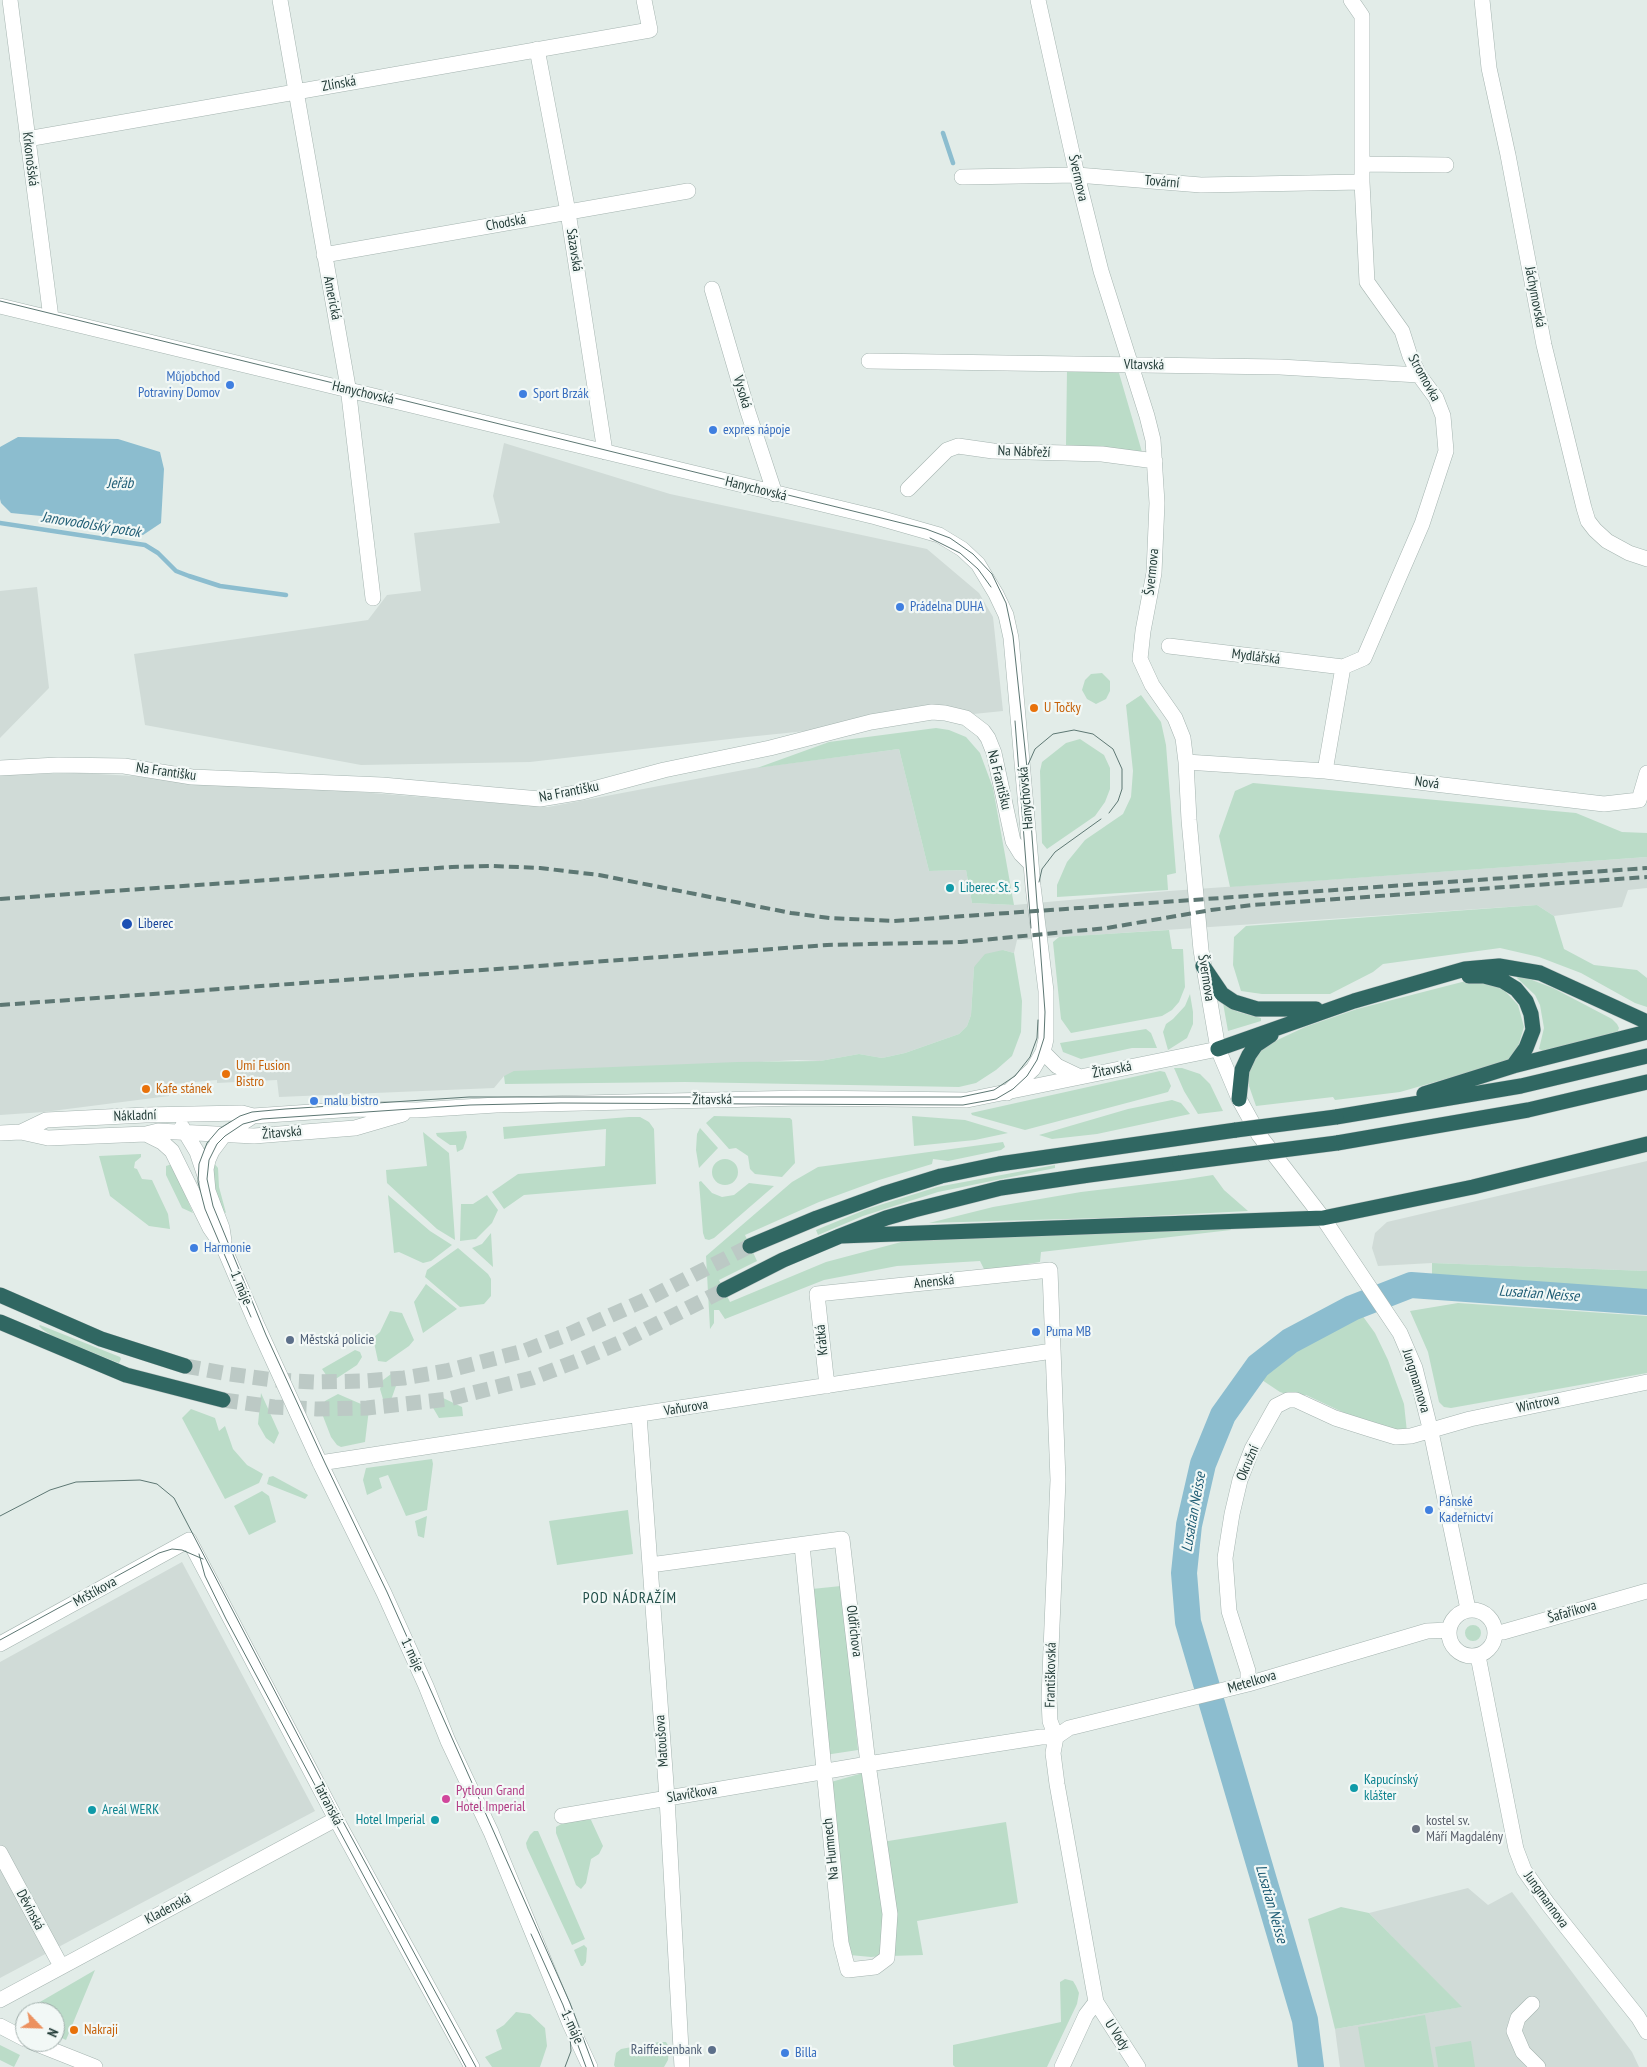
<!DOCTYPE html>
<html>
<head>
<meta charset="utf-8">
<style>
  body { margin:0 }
  #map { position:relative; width:1647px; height:2067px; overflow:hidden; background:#e2ece8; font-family:"PT Sans Narrow",sans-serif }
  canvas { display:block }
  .north { position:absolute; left:15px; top:2002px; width:50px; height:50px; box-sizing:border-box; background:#f2f8f6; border:1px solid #9fadaa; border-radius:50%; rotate:114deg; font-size:14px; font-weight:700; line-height:20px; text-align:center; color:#233c38 }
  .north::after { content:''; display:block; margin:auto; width:18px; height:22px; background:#ec915f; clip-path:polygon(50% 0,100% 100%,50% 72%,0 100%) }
</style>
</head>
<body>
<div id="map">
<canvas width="1647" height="2067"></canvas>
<div class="north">N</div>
</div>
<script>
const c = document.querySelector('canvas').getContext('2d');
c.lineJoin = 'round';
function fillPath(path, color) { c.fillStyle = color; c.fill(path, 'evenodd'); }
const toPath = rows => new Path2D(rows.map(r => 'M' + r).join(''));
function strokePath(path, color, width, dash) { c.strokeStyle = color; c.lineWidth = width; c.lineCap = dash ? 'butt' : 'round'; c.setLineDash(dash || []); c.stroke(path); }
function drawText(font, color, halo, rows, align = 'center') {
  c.font = font + ' "PT Sans Narrow",sans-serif'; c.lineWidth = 4.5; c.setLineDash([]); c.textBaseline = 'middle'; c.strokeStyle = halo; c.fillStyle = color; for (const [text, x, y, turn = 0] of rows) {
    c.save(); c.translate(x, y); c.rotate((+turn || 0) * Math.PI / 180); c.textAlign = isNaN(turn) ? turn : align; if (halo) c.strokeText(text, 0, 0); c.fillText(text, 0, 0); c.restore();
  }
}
const built = toPath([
  [504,443,670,494,927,549,979,593,993,617,1003,711,747,737,530,762,361,765,145,725,134,654,368,620,387,595,421,591,414,533,500,523,493,496],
  [37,587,49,688,0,738,0,591],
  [899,749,929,871,966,870,972,903,1014,905,1169,891,1647,857,1647,888,1628,890,1622,907,1554,916,1537,905,1017,940,1014,953,1003,950,974,967,971,1015,967,1026,959,1034,905,1053,882,1058,859,1054,820,1061,797,1060,504,1076,494,1088,279,1097,277,1080,217,1083,217,1080,173,1084,173,1087,169,1088,169,1096,44,1112,0,1115,0,775,81,773,220,781,548,807,754,768],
  [1647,1161,1647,1271,1432,1263,1378,1266,1372,1248,1375,1233,1387,1222],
  [182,1562,315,1811,0,1978,0,1662],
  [1468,1888,1488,1905,1512,1892,1632,2052,1639,2067,1340,2067,1335,2029,1461,2007,1369,1913]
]);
const green = toPath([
  [1067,370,1119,373,1142,452,1066,445],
  [1102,673,1110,681,1110,691,1106,699,1096,704,1087,699,1082,690,1085,680,1091,674],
  [1141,695,1161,722,1166,745,1176,873,1167,875,1168,890,1057,897,1057,885,1067,862,1085,840,1123,814,1131,797,1133,771,1126,705],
  [936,728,949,730,966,737,980,753,993,788,1014,905,972,903,966,870,929,871,899,749,757,768,829,742],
  [1080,739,1104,755,1110,768,1110,789,1105,802,1095,816,1047,849,1042,843,1040,771,1042,762,1066,743],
  [1253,783,1576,813,1622,832,1647,833,1647,857,1230,887,1219,836,1235,791],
  [1537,905,1554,916,1564,949,1594,965,1637,970,1647,978,1647,1007,1635,1003,1581,973,1539,957,1500,948,1383,964,1373,972,1330,994,1262,994,1241,991,1233,965,1234,937,1246,926],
  [1169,930,1172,949,1183,949,1185,987,1179,1002,1172,1010,1162,1016,1071,1033,1061,1019,1053,942,1059,937],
  [1003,950,1014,953,1022,1001,1021,1032,1012,1056,996,1070,976,1083,959,1087,685,1082,505,1084,504,1076,514,1071,737,1062,820,1061,859,1054,882,1058,905,1053,959,1034,967,1026,971,1015,974,967,985,954],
  [1519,975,1553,988,1612,1019,1617,1024,1619,1028,1617,1033,1543,1051,1539,1049,1544,1028,1540,1005,1535,995,1517,978],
  [1462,982,1480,982,1494,985,1505,991,1518,1005,1524,1027,1517,1050,1508,1060,1498,1064,1400,1092,1335,1100,1333,1097,1256,1106,1249,1086,1248,1073,1260,1050,1269,1044,1305,1027,1357,1009],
  [1190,994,1193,1012,1193,1024,1187,1038,1168,1050,1163,1032,1166,1024,1173,1019,1185,1006],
  [1223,1003,1238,1012,1261,1018,1261,1021,1228,1031],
  [1146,1029,1151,1033,1157,1048,1132,1048,1081,1059,1063,1052,1060,1043],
  [1174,1068,1182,1068,1200,1074,1210,1084,1223,1111,1198,1114,1184,1091],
  [1160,1071,1165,1072,1171,1086,1168,1092,1025,1130,972,1115,971,1113],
  [1172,1100,1181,1103,1190,1114,1097,1134,1052,1139,1039,1135,1128,1109],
  [714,1116,790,1118,792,1120,795,1163,782,1177,755,1174,750,1169,748,1156,736,1148,729,1149,706,1123],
  [912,1116,965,1120,1008,1133,975,1140,914,1146],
  [629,1117,640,1117,649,1122,654,1129,656,1184,524,1195,504,1209,492,1192,518,1174,605,1166,606,1129,504,1139,503,1127],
  [700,1128,718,1148,699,1168,696,1150,697,1134],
  [466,1131,467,1137,463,1149,457,1152,456,1145,450,1145,437,1136,436,1133],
  [423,1132,449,1153,455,1240,437,1229,387,1183,386,1170,427,1166],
  [1003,1142,1005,1147,1001,1150,948,1161,933,1159,932,1164,879,1180,819,1202,745,1235,757,1261,719,1280,730,1302,826,1262,905,1241,1230,1227,1231,1230,1041,1252,1040,1262,985,1271,980,1261,897,1266,824,1280,725,1319,719,1310,714,1310,714,1323,710,1329,706,1256,792,1182,818,1167],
  [141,1154,141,1157,135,1162,134,1168,137,1169,142,1179,152,1180,168,1214,170,1229,149,1226,110,1196,99,1156],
  '712 1172a13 13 0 1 1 26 0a13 13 0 1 1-26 0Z',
  [214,1163,218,1168,219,1187,226,1213,220,1210,212,1186],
  [172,1164,193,1213,182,1208,166,1175,166,1166],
  [1055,1165,1055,1168,938,1192,863,1216,818,1235,816,1230,867,1209,937,1187],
  [1213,1175,1224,1190,1248,1211,1134,1217,929,1223,993,1207,1081,1192,1181,1180],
  [701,1181,712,1193,722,1197,734,1195,749,1183,774,1186,714,1238,709,1240,705,1239,703,1233,699,1182],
  [388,1195,430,1231,452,1245,431,1261,423,1263,399,1252,394,1253],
  [487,1195,498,1210,492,1223,476,1239,460,1241,461,1204,473,1204],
  [491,1233,493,1267,472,1248,482,1244],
  [458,1248,488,1274,491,1279,491,1296,484,1304,460,1307,425,1277,427,1270],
  [1432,1263,1647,1271,1647,1295,1571,1292,1432,1280],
  [426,1284,457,1309,423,1333,414,1302],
  [1458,1303,1647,1316,1647,1373,1451,1408,1444,1407,1439,1402,1428,1352,1410,1311],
  [390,1311,402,1313,414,1340,409,1346,386,1362,378,1361,373,1338,380,1332],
  [1359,1311,1375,1333,1388,1360,1404,1404,1407,1432,1381,1430,1306,1395,1289,1395,1280,1392,1259,1378,1290,1348,1325,1325],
  [40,1325,120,1357,121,1359,119,1363,111,1360,52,1336,42,1329,39,1326],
  [355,1350,360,1352,362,1357,357,1365,331,1382,322,1369],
  [391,1374,396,1376,398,1380,390,1403,387,1403,383,1399,380,1389,383,1380],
  [261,1393,279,1433,274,1444,266,1438,258,1424],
  [338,1394,368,1407,369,1409,365,1442,341,1447,337,1445,331,1437,321,1411,325,1401],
  [437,1397,441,1397,462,1407,463,1416,439,1418,432,1406,433,1400],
  [191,1409,215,1418,219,1431,225,1426,233,1449,247,1465,263,1474,259,1483,225,1499,182,1418],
  [432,1459,433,1464,427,1510,406,1516,388,1475,379,1478,382,1488,367,1495,363,1480,366,1468],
  [273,1476,308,1495,305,1499,267,1484,269,1477],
  [262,1491,269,1496,276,1522,249,1535,234,1506],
  [628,1510,633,1554,557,1565,549,1521],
  [427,1516,424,1538,418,1536,415,1521],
  [841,1586,858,1750,825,1755,812,1589],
  '1465 1633a8 8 0 1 1 16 0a8 8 0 1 1-16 0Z',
  [863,1773,884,1920,882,1956,871,1957,850,1955,831,1782],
  [580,1820,591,1820,603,1846,599,1854,591,1859,586,1883,581,1889,576,1885,556,1833,556,1827,563,1823],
  [1006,1822,1018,1903,917,1921,923,1955,890,1956,882,1842],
  [534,1831,538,1831,539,1833,585,1939,572,1945,527,1848,526,1843,530,1835],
  [1341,1907,1369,1913,1462,2007,1335,2029,1308,1919],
  [584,1945,587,1948,586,1962,583,1966,581,1966,574,1950],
  [95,1970,66,2040,55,2035,55,2012,25,2012,25,2022,20,2020,21,2013],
  [1065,1979,1073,1981,1076,1986,1079,1993,1077,2004,1047,2067,955,2067,953,2065,953,2045,1061,2022,1060,1982],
  [516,2012,530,2014,545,2028,547,2046,540,2067,492,2067,485,2057,502,2049,496,2030,504,2025],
  [1425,2015,1434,2067,1365,2067,1358,2027],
  [1471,2041,1475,2067,1438,2067,1435,2047],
  [659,2042,666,2042,669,2047,668,2060,664,2067,615,2067,614,2065,616,2053,621,2049],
  [0,2045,20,2055,14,2067,0,2060]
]);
const water = toPath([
  [18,437,118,439,160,452,164,469,161,523,143,535,91,521,11,513,1,503,0,499,0,447]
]);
const stream = toPath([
  [943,133,953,163],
  [0,523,145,545,158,553,176,571,189,576,220,586,286,595],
  [126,529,135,534]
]);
const river = toPath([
  [1311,2067,1305,2020,1188,1622,1184,1573,1189,1525,1203,1464,1223,1415,1258,1366,1290,1341,1352,1308,1411,1285,1647,1302]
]);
const highwayTunnel = toPath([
  [185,1366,229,1374,274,1380,314,1382,364,1381,404,1378,446,1371,524,1351,569,1334,645,1300,750,1246],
  [223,1400,274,1407,317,1409,367,1408,449,1399,532,1378,577,1361,619,1343,724,1290]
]);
const minor = toPath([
  [10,0,51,318],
  [280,0,348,387,373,598],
  [1038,0,1077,175,1101,271,1147,416,1153,440,1157,503,1154,573,1143,631,1140,659,1152,685,1175,718,1183,738,1186,762,1189,820,1201,950,1218,1049,1239,1099,1259,1135,1323,1218,1400,1333,1415,1368,1431,1432,1468,1609],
  [1482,0,1489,68,1508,155,1544,345,1584,508,1588,521,1595,530,1607,541,1629,553,1647,559],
  [537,49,568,212,605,452],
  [27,139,650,30,644,0],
  [1362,164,1446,165],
  [962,177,1077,175,1201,185,1362,182],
  [324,255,688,191],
  [712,289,748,412,775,494],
  [0,306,876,517,939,535,962,549,978,564,996,594,1006,615,1011,638,1033,886,1046,991,1046,1039,1043,1052,1033,1069,1007,1093],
  [869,361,1280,367,1419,375],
  [908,489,947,450,958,446,993,451,1102,454,1155,461],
  [1169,646,1343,667],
  [1343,667,1364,658,1422,524,1446,451,1443,416,1436,398,1419,375,1410,356,1402,331,1367,282,1362,182,1362,16,1351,0],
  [1186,762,1325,771,1604,804,1639,800,1647,773],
  [0,768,58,765,124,766,192,777,382,785,540,799,582,792,664,770,770,748,871,722,932,712,945,713,966,718,983,731,988,738,994,753,1013,841,1021,854,1031,864],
  [1325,771,1343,667],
  [1043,1052,1057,1066,1078,1076],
  [182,1127,197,1152,205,1176],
  [21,1132,46,1120,145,1115,242,1113,253,1116,355,1109,417,1110,496,1105,802,1098,967,1100,1218,1049],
  [0,1133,21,1132,48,1138,146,1134,158,1131,254,1136,355,1128,403,1114],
  [146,1134,162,1142,172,1151,210,1228,224,1248,256,1323,320,1463,384,1593,426,1686,448,1741,491,1832,570,2024,590,2067],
  [224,1241,222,1228,208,1191,206,1169,208,1160,212,1151,224,1135,253,1116],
  [827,1386,817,1294,1050,1270,1058,1480,1049,1698,1050,1721,1056,1737,1053,1753,1057,1784,1096,2002,1086,2015,1062,2067],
  [639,1415,667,1798,682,2067],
  [320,1463,1052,1351],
  [650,1565,842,1539,868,1764,890,1914,887,1958,875,1967,848,1970,841,1943,802,1545],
  '1449 1633a23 23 0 1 1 46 0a23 23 0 1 1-46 0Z',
  [1496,1632,1503,1632,1647,1591],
  [0,1644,189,1540,336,1819,472,2067],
  [1478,1656,1516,1849,1524,1870,1548,1904,1638,2017,1647,2032],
  [1248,1684,1248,1671,1229,1611,1225,1558,1232,1514,1240,1480,1252,1449,1276,1406,1288,1400,1296,1400,1335,1418,1373,1430,1396,1437,1411,1436,1470,1419,1647,1382],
  [562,1816,868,1764,1041,1737,1056,1737,1069,1728,1248,1684,1427,1631,1449,1630],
  [0,1853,61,1966],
  [0,2000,336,1819],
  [1096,2002,1138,2067],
  [1532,2004,1518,2018,1514,2031,1523,2052,1538,2067],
  [0,2026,25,2039],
  [32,2042,95,2067]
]);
const highway = toPath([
  [1203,966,1222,994,1234,1002,1257,1009,1316,1009],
  [1469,976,1484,976,1503,981,1516,989,1526,1001,1531,1014,1533,1030,1526,1048,1513,1066],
  [1218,1049,1354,1001,1465,969,1499,966,1540,973,1647,1022],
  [1424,1094,1513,1066,1647,1032],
  [1239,1099,1242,1070,1249,1055,1256,1045,1271,1035],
  [1336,1117,1521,1086,1647,1056],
  [1337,1143,1528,1110,1647,1082],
  [840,1236,1323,1218,1473,1187,1647,1144],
  [750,1246,817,1218,883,1194,941,1176,999,1164,1236,1130],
  [724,1290,783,1260,840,1236,886,1218,914,1210,1001,1188,1089,1175,1180,1163],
  [0,1295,101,1339,185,1366],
  [0,1322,126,1375,223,1400]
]);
const tram = toPath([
  [0,301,926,529,950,538,973,554,992,574,1006,603,1013,636,1027,768,1045,1012,1044,1038,1037,1060,1027,1076,1013,1089,996,1099,963,1105,561,1103,470,1105,262,1119,243,1124,225,1136,217,1144,209,1160,207,1179,213,1206,266,1335,325,1463,387,1592,570,2003,594,2067],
  [930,538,960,553,978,569,991,587],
  [1015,721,1031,928],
  [1027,767,1035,749,1053,734,1074,730,1093,734,1113,749,1122,769,1122,789,1118,801,1109,813],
  [1039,882,1042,869,1055,852,1101,819],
  [251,1317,205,1209,198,1182,199,1164,207,1143,219,1129,240,1116,252,1112,285,1109,469,1097,961,1097,994,1090,1015,1076,1030,1057,1037,1038,1038,1020],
  [0,1516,50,1490,76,1482,140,1480,157,1484,174,1498,340,1816,476,2067],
  [199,1554,205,1576,226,1619,466,2067],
  [0,1640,159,1553,172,1549,182,1550,203,1559],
  [531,1934,563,2005,586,2067],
  [565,2067,571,2051,570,2035]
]);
const rail = toPath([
  [0,899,452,867,493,866,540,868,599,875,791,913,830,918,894,921,1647,868],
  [0,1005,827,945,961,942,1107,928,1211,910,1253,905,1647,877]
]);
const highwayBridge = toPath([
  [1236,1130,1336,1117],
  [1180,1163,1337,1143]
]);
const markers = [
  [230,385,5,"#3f7fe0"],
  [523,394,5,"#3f7fe0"],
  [713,430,5,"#3f7fe0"],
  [900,607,5,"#3f7fe0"],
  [1034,708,5,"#e8710a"],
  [950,888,5,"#0f9aa8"],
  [127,924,6,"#1a4fb4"],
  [226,1074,5,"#e8710a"],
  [146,1089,5,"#e8710a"],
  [314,1101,5,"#3f7fe0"],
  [194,1248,5,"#3f7fe0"],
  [1036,1332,5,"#3f7fe0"],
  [290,1340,5,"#5c6f8a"],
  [1429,1510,5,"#3f7fe0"],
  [1354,1788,5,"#0f9aa8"],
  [446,1799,5,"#d1479c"],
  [92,1810,5,"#0f9aa8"],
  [435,1820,5,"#0f9aa8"],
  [1416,1829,5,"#6b7280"],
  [74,2030,5,"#e8710a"],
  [712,2050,5,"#5c6f8a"],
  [785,2053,5,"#3f7fe0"]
];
const streetNames = [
  ["Zlínská",339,84,-10],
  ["Krkonošská",30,159,83],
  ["Švermova",1078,178,77],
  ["Tovární",1162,182,5],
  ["Chodská",506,223,-10],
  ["Sázavská",574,250,81],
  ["Jáchymovská",1535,297,79],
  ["Americká",332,298,79],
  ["Vltavská",1144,365,1],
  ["Stromovka",1424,378,61],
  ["Vysoká",742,392,74],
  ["Hanychovská",363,393,13],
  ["Na Nábřeží",1024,452,2],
  ["Hanychovská",756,489,14],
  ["Švermova",1152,572,-84],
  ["Mydlářská",1256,657,7],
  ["Na Františku",166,772,8],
  ["Na Františku",999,780,76],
  ["Nová",1427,783,7],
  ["Na Františku",569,792,-11],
  ["Hanychovská",1026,798,-95],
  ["Švermova",1206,978,81],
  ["Žitavská",1112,1070,-11],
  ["Žitavská",712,1100,-1],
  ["Nákladní",135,1116,-2],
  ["Žitavská",282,1133,-5],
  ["Anenská",934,1282,-6],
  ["1. máje",241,1288,67],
  ["Krátká",822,1340,-96],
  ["Jungmannova",1416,1381,73],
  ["Wintrova",1538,1404,-12],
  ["Vaňurova",686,1408,-9],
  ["Okružní",1248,1463,-67],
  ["Mrštíkova",95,1592,-29],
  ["Šafaříkova",1572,1612,-16],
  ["Oldřichova",854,1631,83],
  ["1. máje",412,1655,65],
  ["Františkovská",1051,1675,-89],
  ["Metelkova",1252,1682,-16],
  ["Matoušova",662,1741,-94],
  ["Slavíčkova",692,1794,-10],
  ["Tatranská",328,1804,62],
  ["Na Humnech",831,1849,-96],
  ["Jungmannova",1546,1900,54],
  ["Kladenská",168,1909,-28],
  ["Děvínská",30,1910,62],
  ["1. máje",572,2027,65],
  ["U Vody",1117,2035,57]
];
const shopNames = [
  ["Můjobchod",220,377,"right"],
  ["Potraviny Domov",220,393,"right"],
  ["Sport Brzák",533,394],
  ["expres nápoje",723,430],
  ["Prádelna DUHA",910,607],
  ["malu bistro",324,1101],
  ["Harmonie",204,1248],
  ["Puma MB",1046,1332],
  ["Pánské",1439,1502],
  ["Kadeřnictví",1439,1518],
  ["Billa",795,2053]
];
const foodNames = [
  ["U Točky",1044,708],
  ["Umi Fusion",236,1066],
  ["Bistro",236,1082],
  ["Kafe stánek",156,1089],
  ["Nakraji",84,2030]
];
const cultureNames = [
  ["Liberec St. 5",960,888],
  ["Kapucínský",1364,1780],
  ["klášter",1364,1796],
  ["Areál WERK",102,1810],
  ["Hotel Imperial",425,1820,"right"]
];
const transitNames = [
  ["Liberec",138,924]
];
const serviceNames = [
  ["Městská policie",300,1340],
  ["Raiffeisenbank",702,2050,"right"]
];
const hotelNames = [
  ["Pytloun Grand",456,1791],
  ["Hotel Imperial",456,1807]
];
const worshipNames = [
  ["kostel sv.",1426,1821],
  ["Máří Magdalény",1426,1837]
];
const waterNames = [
  ["Jeřáb",120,484],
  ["Janovodolský potok",91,525,9],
  ["Lusatian Neisse",1539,1294,4],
  ["Lusatian Neisse",1194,1512,-80],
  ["Lusatian Neisse",1271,1904,74]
];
const neighbourhoodNames = [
  ["POD NÁDRAŽÍM",630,1599]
];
fillPath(built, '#d0dbd7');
fillPath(green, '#bbdcc8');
fillPath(water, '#8cbdcf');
strokePath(stream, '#8cbdcf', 4.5);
strokePath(river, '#8cbdcf', 26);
strokePath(highwayTunnel, '#bcc9c5', 15, [15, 8]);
strokePath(minor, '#a5b4b0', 16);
strokePath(highway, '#c1c8c7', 16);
strokePath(minor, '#fff', 15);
strokePath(highway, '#306762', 15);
strokePath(tram, '#5d7773', 1);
strokePath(rail, '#5d7773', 4, [10, 5]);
strokePath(highwayBridge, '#c1c8c7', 16, []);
strokePath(highwayBridge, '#306762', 15);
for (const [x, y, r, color] of markers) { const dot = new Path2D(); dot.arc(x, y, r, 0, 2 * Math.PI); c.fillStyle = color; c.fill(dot); strokePath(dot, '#f2f8f6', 2); }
drawText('14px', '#233c38', '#f2f8f6', streetNames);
drawText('14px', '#366cbe', '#f2f8f6', shopNames, 'left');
drawText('14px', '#c56008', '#f2f8f6', foodNames, 'left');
drawText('14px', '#0d838f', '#f2f8f6', cultureNames, 'left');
drawText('14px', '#164399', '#f2f8f6', transitNames, 'left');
drawText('14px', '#4e5e75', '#f2f8f6', serviceNames, 'left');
drawText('14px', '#b23c85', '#f2f8f6', hotelNames, 'left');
drawText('14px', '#5b616d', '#f2f8f6', worshipNames, 'left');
drawText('italic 15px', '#1f5d75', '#f2f8f6', waterNames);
c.letterSpacing = '1px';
drawText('15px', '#1f4d47', '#f2f8f6', neighbourhoodNames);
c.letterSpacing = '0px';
</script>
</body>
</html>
